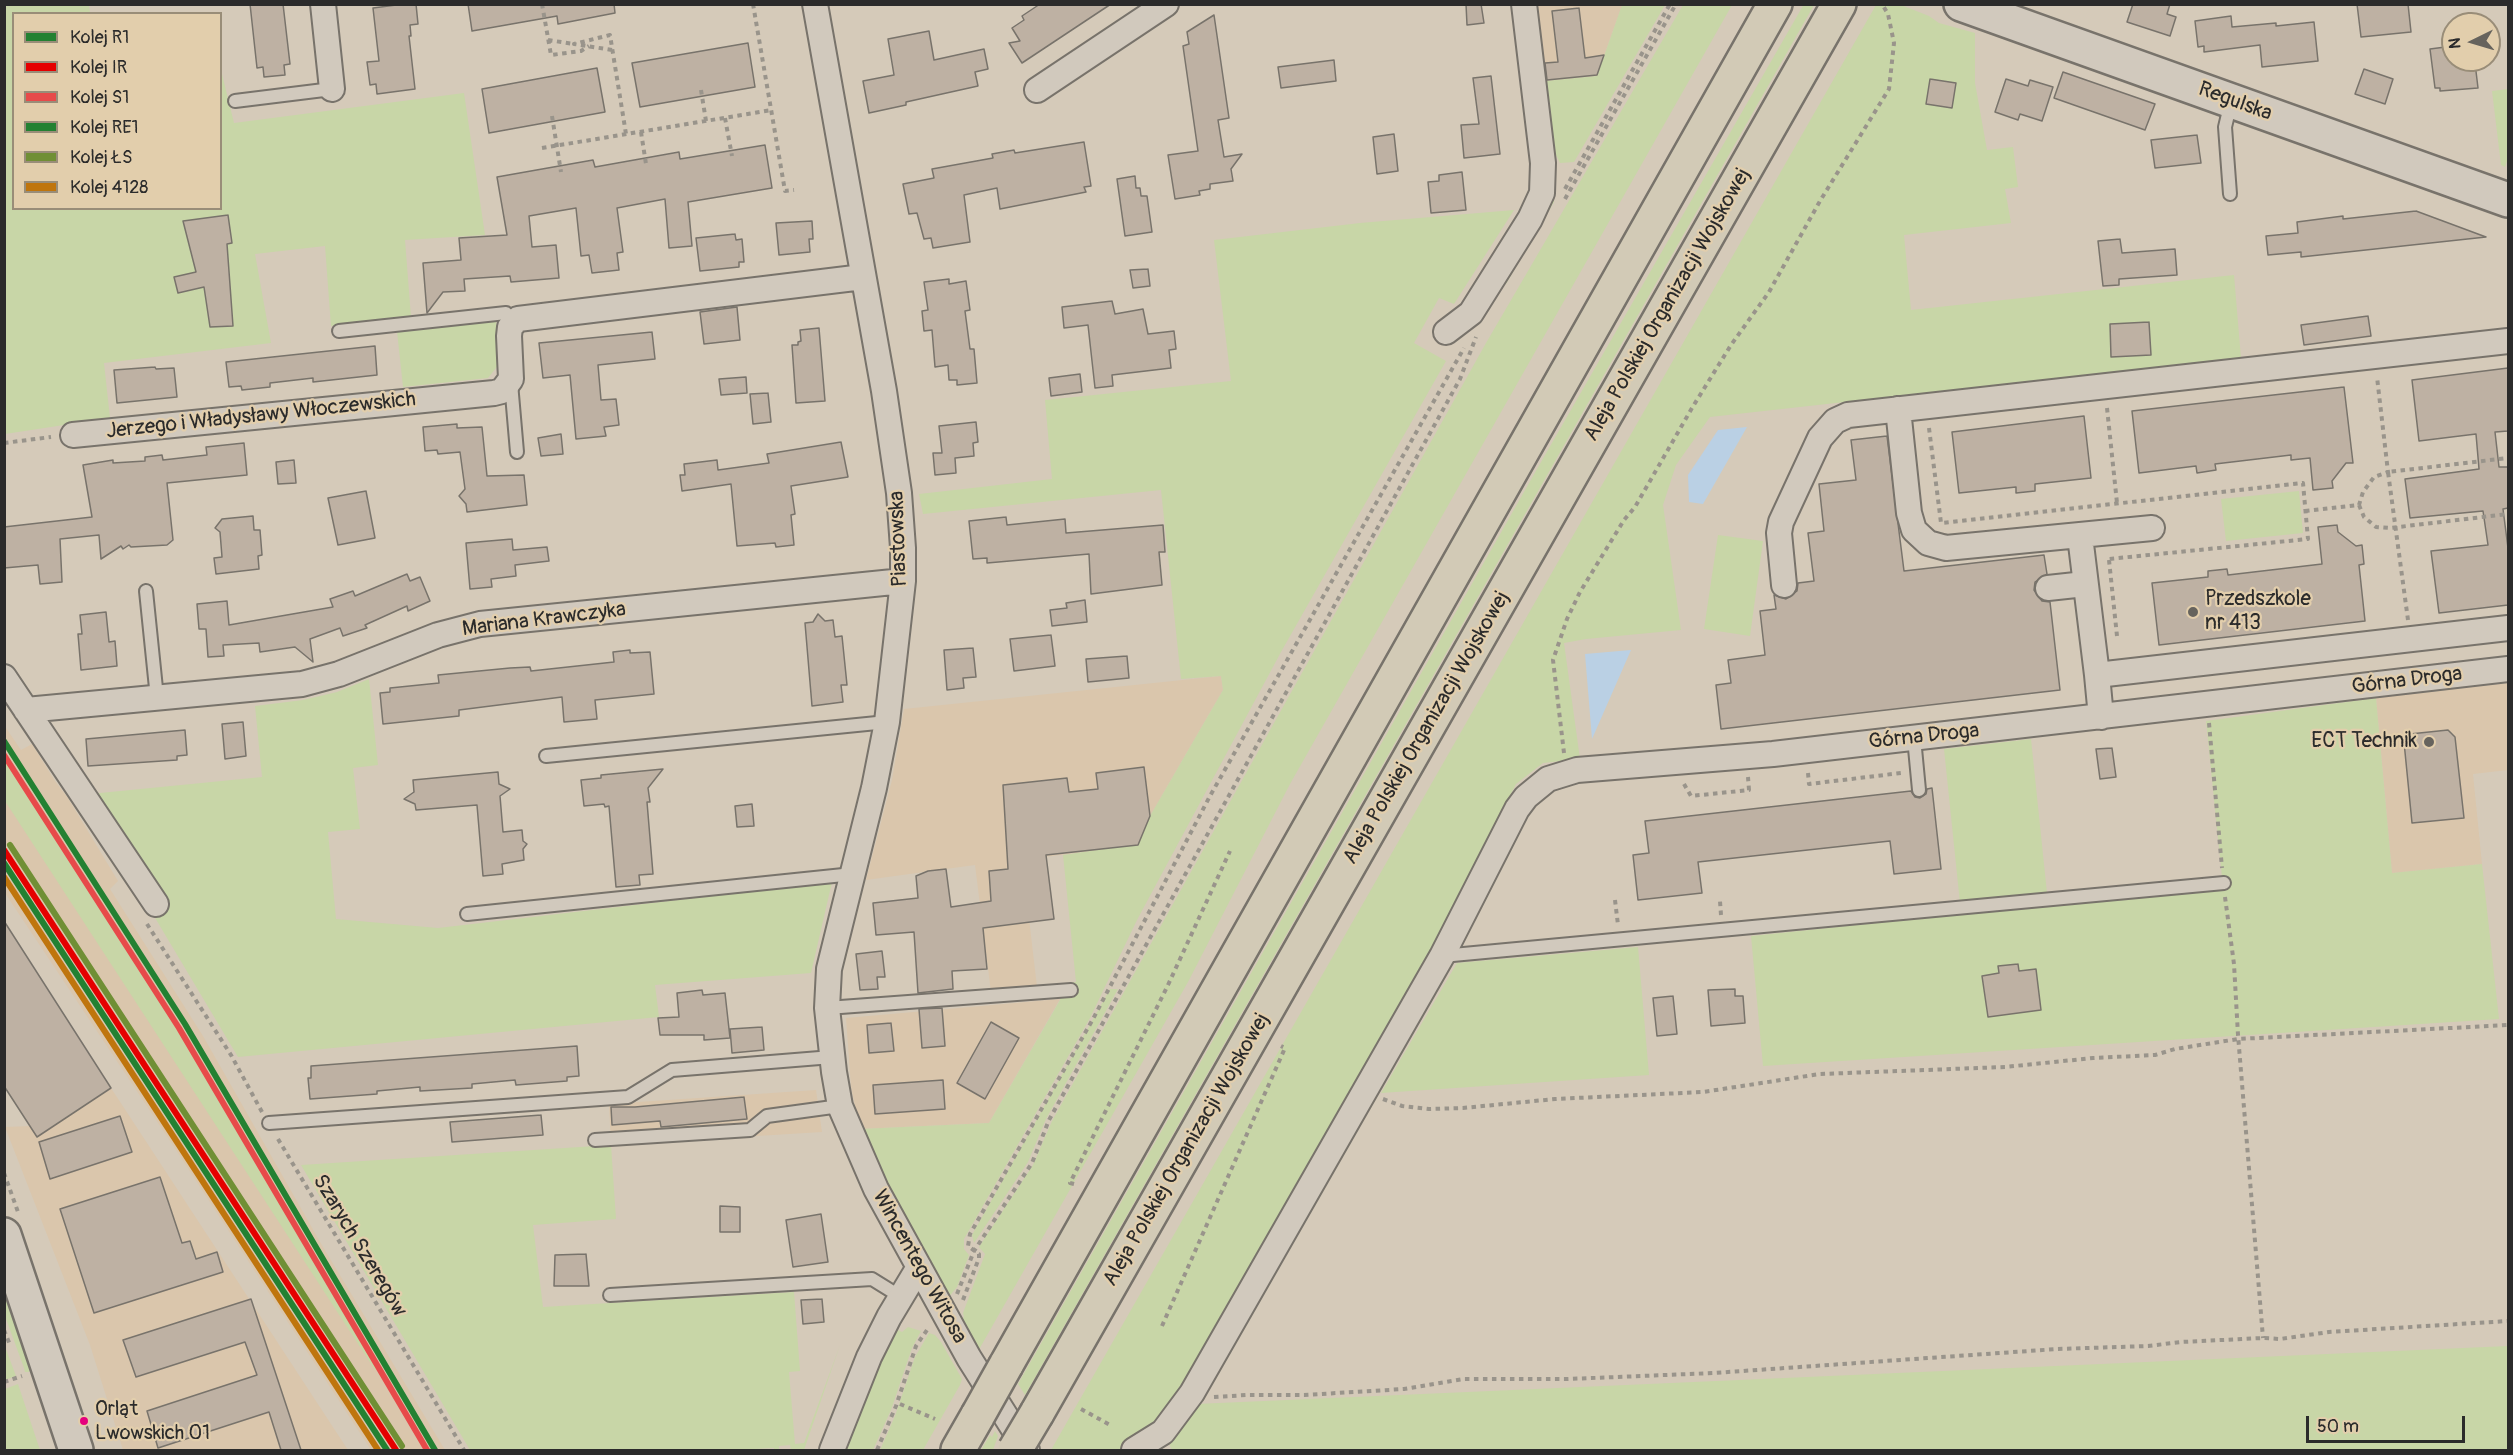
<!DOCTYPE html>
<html>
<head>
<meta charset="utf-8">
<style>
  body { margin:0 }
  #map { position:relative; width:2513px; height:1455px; overflow:hidden; background:#d5cab9; font-family:Pangolin,sans-serif }
  canvas { display:block }
  .frame { position:absolute; inset:0; border:6px solid #2b2b2b; pointer-events:none }
  .legend { position:absolute; left:12px; top:12px; width:210px; height:198px; box-sizing:border-box; background:#e2ceac; border:2px solid #998d78; margin:0; padding:8px 10px; list-style:none; font-size:18px; color:#2b2b2b }
  .legend li { display:flex; align-items:center; gap:12px; height:30px }
  .legend b { width:30px; border:2px solid #998d78 }
  .north { position:absolute; left:2441px; top:12px; width:60px; height:60px; box-sizing:border-box; background:#e2ceac; border:2px solid #998d78; border-radius:50%; rotate:265deg; font-size:16px; font-weight:700; line-height:24px; text-align:center; color:#2b2b2b }
  .north::after { content:''; display:block; margin:auto; width:21px; height:27px; background:#66635d; clip-path:polygon(50% 0,100% 100%,50% 72%,0 100%) }
  .scale { position:absolute; left:2306px; top:1416px; width:159px; height:27px; box-sizing:border-box; border:3px solid #2b2b2b; border-top:0; padding-left:8px; font-size:18px; line-height:21px; white-space:nowrap; color:#2b2b2b; -webkit-text-stroke:4px #e2ceac; paint-order:stroke }
</style>
</head>
<body>
<div id="map">
<canvas width="2513" height="1455"></canvas>
<div class="frame"></div>
<ul class="legend">
<li><b style="height:8px;background:#238132"></b>Kolej R1</li>
<li><b style="height:8px;background:#e50000"></b>Kolej IR</li>
<li><b style="height:8px;background:#e74a4a"></b>Kolej S1</li>
<li><b style="height:8px;background:#238132"></b>Kolej RE1</li>
<li><b style="height:8px;background:#708f35"></b>Kolej ŁS</li>
<li><b style="height:8px;background:#bf750d"></b>Kolej 4128</li>
</ul>
<div class="north">N</div>
<div class="scale">50 m</div>
</div>
<script>
const c = document.querySelector('canvas').getContext('2d');
c.lineJoin = 'round';
function fillPath(path, color) { c.fillStyle = color; c.fill(path, 'evenodd'); }
const toPath = rows => new Path2D(rows.map(r => 'M' + r).join(''));
function strokePath(path, color, width, dash) { c.strokeStyle = color; c.lineWidth = width; c.lineCap = dash ? 'butt' : 'round'; c.setLineDash(dash || []); c.stroke(path); }
function drawText(font, color, halo, rows, align = 'center') {
  c.font = font + ' Pangolin,sans-serif'; c.lineWidth = 4.5; c.setLineDash([]); c.textBaseline = 'middle'; c.strokeStyle = halo; c.fillStyle = color; for (const [text, x, y, turn = 0] of rows) {
    c.save(); c.translate(x, y); c.rotate((+turn || 0) * Math.PI / 180); c.textAlign = isNaN(turn) ? turn : align; if (halo) c.strokeText(text, 0, 0); c.fillText(text, 0, 0); c.restore();
  }
}
const built = toPath([
  [1531,5,1622,5,1597,76,1545,81],
  [1221,676,1223,690,1150,816,1138,845,1044,857,1028,910,1037,987,991,992,975,865,866,880,892,780,904,709],
  [2508,683,2508,770,2473,774,2482,864,2392,873,2376,698],
  [4,725,21,750,32,744,55,781,68,798,118,881,110,889,203,1036,323,1247,445,1450,371,1450,178,1153,5,893],
  [1060,999,989,1123,860,1129,851,1087,846,1018],
  [111,1088,348,1450,123,1450,90,1345,5,1127,31,1126,75,1111],
  [816,1090,822,1132,611,1145,609,1104]
]);
const green = toPath([
  [1804,4,1814,5,1025,1395,1018,1384,1537,469],
  [5,5,89,5,90,13,14,14,14,208,220,208,221,70,234,123,464,93,485,235,405,240,411,317,331,326,325,246,255,254,271,343,104,363,110,418,5,434],
  [1622,5,1665,5,1574,162,1560,163,1555,153,1545,81,1597,76],
  [1683,5,1732,5,1290,784,1188,982,977,1353,959,1322,964,1317,963,1313,985,1254,979,1247,1033,1165,1052,1121,1486,343],
  [1876,5,1901,5,1929,16,1939,23,1975,33,1975,83,1987,150,2013,147,2018,187,2005,189,2011,223,1904,235,1911,310,2234,275,2241,358,1710,417,1676,465,1663,505,1681,630,1586,639,1564,643,1580,759,1543,763,1516,784,1404,1001,1198,1366,1172,1403,1142,1433,1119,1450,1051,1450],
  [2508,89,2508,158,2505,167,2501,165,2492,91],
  [1553,178,1554,202,1506,284,1502,281],
  [1514,210,1454,304,1439,298,1414,343,1446,361,1281,652,1137,920,1090,1018,964,1239,964,1249,969,1255,957,1287,947,1299,894,1202,860,1129,989,1123,1060,1000,1062,984,1076,982,1063,855,1138,844,1150,816,1223,690,1221,676,1181,679,1161,490,923,514,919,494,1052,479,1045,400,1231,381,1214,240,1360,223],
  [496,320,500,363,488,378,403,387,397,331],
  [2299,491,2303,533,2226,541,2221,499],
  [1718,535,1763,541,1750,636,1704,629],
  [369,679,378,765,353,768,360,829,328,832,336,919,438,928,832,882,811,973,655,985,659,1017,238,1057,148,906,169,908,90,794,262,777,255,706,303,700,337,692],
  [2376,698,2392,873,2482,864,2499,1019,1763,1066,1751,936,2223,887,2206,721],
  [2031,739,2047,893,1960,903,1944,749],
  [5,755,140,964,248,1142,379,1367,375,1370,5,801],
  [1638,947,1649,1075,1381,1093,1457,963],
  [1110,989,1118,989,1046,1119,1028,1162,974,1243,972,1235],
  [611,1145,616,1219,533,1225,543,1307,794,1292,800,1371,789,1372,795,1444,804,1443,840,1345,804,1450,791,1450,790,1445,779,1446,779,1450,774,1450,774,1448,735,1450,470,1450,301,1165],
  [5,1293,11,1297,32,1361,29,1372,25,1372,24,1368,5,1316],
  [908,1327,921,1331,912,1348,891,1410,873,1450,845,1450,880,1359,896,1329,902,1332],
  [929,1333,935,1335,941,1342,962,1379,960,1385,923,1450,880,1450,895,1416,915,1357],
  [4,1344,16,1376,5,1380,4,1380],
  [2508,1346,2508,1450,1172,1450,1168,1442,1196,1404],
  [18,1384,40,1450,5,1450,5,1389],
  [995,1431,998,1436,993,1450,981,1450,990,1435,992,1437]
]);
const water = toPath([
  [1747,427,1703,504,1689,502,1688,475,1718,430],
  [1631,650,1592,739,1585,654]
]);
const building = toPath([
  [250,4,283,4,290,64,284,65,285,75,264,77,263,67,257,68,250,4],
  [404,4,416,4,418,24,410,25,411,36,409,36,415,89,377,94,376,84,370,85,367,62,379,61,373,8,404,4],
  [468,4,614,4,615,13,558,24,557,16,472,31,468,4],
  [1040,4,1111,4,1022,63,1009,43,1020,41,1012,28,1024,20,1022,16,1040,4],
  [1466,4,1481,4,1484,23,1467,25,1466,4],
  [2133,4,2170,4,2167,14,2176,17,2170,36,2127,22,2133,4],
  [2357,4,2408,4,2411,32,2361,37,2357,4],
  [1579,8,1585,58,1604,55,1597,75,1547,80,1545,63,1558,62,1552,11,1579,8],
  [1214,15,1229,118,1218,120,1224,157,1242,154,1231,169,1233,181,1210,184,1210,189,1199,191,1200,195,1175,199,1168,155,1198,151,1183,46,1189,44,1187,32,1214,15],
  [2231,16,2232,27,2276,23,2276,26,2314,22,2318,61,2262,67,2260,45,2204,52,2204,46,2198,47,2195,21,2231,16],
  [929,31,934,60,984,49,988,69,975,72,978,86,906,102,906,105,869,113,863,81,894,75,888,39,929,31],
  [748,43,755,87,640,107,632,63,748,43],
  [2453,46,2453,60,2470,60,2470,64,2475,63,2478,88,2440,91,2440,88,2435,88,2430,49,2453,46],
  [1334,60,1336,81,1281,88,1278,67,1334,60],
  [597,68,605,112,489,133,482,89,597,68],
  [2364,69,2393,79,2385,104,2355,94,2364,69],
  [2063,72,2155,104,2145,130,2054,98,2063,72],
  [1491,76,1500,154,1464,158,1461,125,1479,124,1473,78,1491,76],
  [1930,79,1956,83,1952,108,1926,104,1930,79],
  [2006,79,2028,86,2030,80,2053,87,2042,121,2020,114,2018,120,1995,112,2006,79],
  [1394,134,1398,171,1377,174,1373,137,1394,134],
  [2197,135,2201,163,2155,168,2151,140,2197,135],
  [1084,142,1091,186,1084,187,1086,192,1000,209,997,188,964,195,970,242,933,248,931,238,924,239,917,213,909,214,903,184,934,178,932,169,993,158,992,154,1014,150,1015,153,1084,142],
  [765,145,772,188,688,202,692,246,669,248,665,199,617,208,623,252,617,253,619,270,592,273,589,255,581,256,576,208,529,216,532,247,556,245,559,278,511,282,510,276,464,279,465,291,443,292,427,313,423,263,461,260,459,238,507,235,497,177,593,160,595,167,679,152,680,159,765,145],
  [1462,172,1466,210,1431,213,1428,182,1439,181,1439,175,1462,172],
  [1135,176,1136,188,1140,188,1141,196,1147,196,1152,232,1125,236,1117,179,1135,176],
  [2416,211,2486,237,2301,257,2301,252,2268,255,2266,236,2298,233,2297,222,2343,216,2343,219,2416,211],
  [228,215,232,243,227,244,233,326,210,327,204,287,178,293,174,277,196,272,183,221,228,215],
  [812,221,813,239,809,239,810,252,779,255,776,223,812,221],
  [735,234,736,240,742,239,744,262,739,262,739,267,700,271,696,238,735,234],
  [2120,239,2122,253,2175,249,2177,275,2119,279,2119,285,2103,286,2098,241,2120,239],
  [1148,269,1150,286,1133,288,1130,270,1148,269],
  [949,279,949,284,966,281,970,310,965,311,970,349,974,349,977,383,957,385,957,380,949,380,948,365,935,367,932,330,924,331,922,311,928,310,924,282,949,279],
  [1112,301,1115,314,1143,309,1148,334,1174,331,1176,349,1169,350,1171,368,1112,375,1113,386,1095,388,1088,325,1064,328,1062,307,1112,301],
  [737,307,740,340,704,344,700,312,737,307],
  [2368,316,2371,336,2304,345,2301,325,2368,316],
  [2149,322,2151,355,2111,357,2110,324,2149,322],
  [819,328,825,401,796,403,792,345,798,345,798,342,801,341,800,330,819,328],
  [652,332,655,359,598,365,601,400,616,399,619,425,604,427,606,436,576,439,570,375,543,378,539,343,652,332],
  [375,346,377,375,313,382,313,378,270,383,270,387,242,390,241,386,229,387,226,362,375,346],
  [155,367,156,369,174,368,177,397,117,403,114,370,155,367],
  [2508,368,2508,431,2495,432,2499,467,2508,467,2508,508,2503,509,2508,548,2508,605,2439,613,2431,551,2488,545,2483,511,2410,518,2405,479,2479,469,2476,434,2419,441,2412,380,2508,368],
  [1080,374,1082,392,1051,396,1049,378,1080,374],
  [746,377,747,393,721,395,719,379,746,377],
  [2344,387,2353,463,2346,463,2332,481,2333,488,2313,490,2310,458,2291,460,2291,455,2215,464,2216,470,2197,473,2196,466,2139,473,2132,411,2344,387],
  [768,393,771,422,753,424,750,394,768,393],
  [2084,416,2091,478,2035,484,2035,491,2016,493,2016,487,1959,493,1952,432,2084,416],
  [976,422,978,442,973,443,974,456,955,458,956,473,935,475,933,453,942,453,939,426,976,422],
  [457,424,457,428,482,427,487,476,524,475,527,505,467,512,466,504,459,496,465,489,460,452,438,454,437,450,425,451,423,427,457,424],
  [561,434,563,454,541,456,538,438,561,434],
  [1887,436,1904,571,2044,555,2047,574,2035,582,2034,590,2042,601,2050,602,2060,690,1721,729,1716,685,1731,683,1728,660,1765,655,1760,611,1776,609,1774,595,1786,599,1797,591,1798,583,1814,581,1808,533,1824,531,1819,484,1856,480,1851,440,1887,436],
  [841,442,848,477,791,486,795,514,791,515,794,545,776,547,775,543,737,546,731,484,682,491,680,475,685,475,684,464,717,460,718,470,769,463,767,454,841,442],
  [244,443,247,475,167,483,173,540,167,545,131,547,129,545,123,549,121,546,101,559,99,535,60,539,62,582,40,584,38,565,4,568,4,527,92,517,83,465,113,460,113,463,145,461,145,457,162,455,163,460,207,455,206,447,244,443],
  [294,460,296,483,278,484,276,462,294,460],
  [366,491,375,538,338,545,328,498,366,491],
  [253,516,254,530,260,530,262,555,258,556,259,569,216,574,214,558,222,557,220,532,215,528,222,519,253,516],
  [1006,517,1007,525,1065,519,1066,533,1163,525,1165,552,1159,552,1162,585,1091,594,1089,554,987,563,987,558,973,559,969,521,1006,517],
  [2337,525,2338,532,2356,546,2362,545,2364,564,2359,565,2365,621,2159,645,2152,583,2208,577,2208,571,2227,569,2228,575,2322,564,2318,527,2337,525],
  [512,539,513,550,547,547,549,561,515,565,516,576,491,579,492,587,470,589,466,543,512,539],
  [407,574,410,581,420,577,430,601,408,611,407,606,365,625,367,628,343,636,340,628,310,639,313,662,295,647,260,652,259,643,223,645,224,656,208,657,206,629,199,629,197,604,227,601,229,625,333,607,330,599,353,591,355,596,407,574],
  [1085,600,1087,622,1052,626,1050,610,1067,608,1066,603,1085,600],
  [106,612,109,642,115,641,117,666,81,670,78,634,82,634,80,615,106,612],
  [818,614,825,621,833,620,835,637,842,636,847,685,841,685,843,702,812,706,805,623,813,622,818,614],
  [1051,635,1055,666,1014,671,1010,639,1051,635],
  [973,648,976,677,963,678,964,688,947,690,944,650,973,648],
  [630,650,630,653,650,652,654,694,595,700,597,719,564,722,562,697,459,710,459,716,383,724,380,693,390,692,390,688,439,683,438,675,510,668,530,667,531,671,614,662,613,652,630,650],
  [1127,656,1129,678,1088,682,1086,659,1127,656],
  [243,722,246,756,225,759,222,724,243,722],
  [185,730,187,755,177,756,177,760,88,766,86,739,185,730],
  [2448,730,2455,737,2464,818,2412,823,2404,742,2410,734,2448,730],
  [2112,748,2116,777,2100,779,2096,749,2112,748],
  [1144,767,1150,816,1138,845,1046,855,1054,919,983,928,987,969,952,971,953,989,918,993,914,932,876,935,873,903,918,898,916,876,928,871,946,869,951,907,991,901,989,871,1008,869,1003,785,1067,778,1069,792,1098,789,1096,773,1144,767],
  [663,769,648,788,650,802,647,802,653,874,639,875,640,885,616,887,609,806,605,807,604,804,584,806,581,780,601,778,601,775,663,769],
  [498,772,499,784,510,789,500,796,503,832,522,830,523,841,527,844,523,849,524,860,502,864,503,874,483,876,477,805,416,810,415,804,404,799,414,792,413,780,498,772],
  [1932,788,1941,869,1894,874,1890,841,1698,862,1702,893,1638,900,1633,855,1649,853,1645,821,1911,791,1915,797,1920,798,1926,794,1927,789,1932,788],
  [752,804,754,826,737,827,735,806,752,804],
  [4,921,111,1088,37,1137,4,1086,4,921],
  [882,951,885,977,877,977,878,989,860,990,856,954,882,951],
  [2018,964,2019,971,2036,969,2041,1010,1988,1017,1982,976,1999,973,1998,966,2018,964],
  [1735,989,1735,996,1743,996,1745,1023,1711,1026,1708,990,1735,989],
  [702,990,703,995,725,993,730,1038,704,1040,704,1035,660,1035,658,1018,679,1017,677,993,702,990],
  [1673,996,1677,1034,1657,1036,1653,998,1673,996],
  [942,1008,945,1046,922,1048,919,1009,942,1008],
  [991,1022,1019,1038,985,1099,957,1083,991,1022],
  [891,1023,894,1051,869,1053,867,1025,891,1023],
  [762,1027,764,1050,732,1053,730,1029,762,1027],
  [577,1046,579,1076,567,1077,567,1081,516,1085,515,1080,472,1084,472,1088,420,1091,420,1087,377,1091,377,1094,310,1099,308,1078,311,1078,311,1066,577,1046],
  [943,1080,945,1109,875,1114,873,1085,943,1080],
  [744,1097,747,1119,661,1127,660,1121,612,1125,611,1107,635,1107,744,1097],
  [541,1115,543,1135,452,1142,450,1122,541,1115],
  [120,1116,132,1152,50,1179,39,1142,120,1116],
  [160,1177,182,1243,190,1241,196,1259,217,1252,223,1272,94,1313,60,1209,160,1177],
  [720,1206,740,1207,740,1232,720,1232,720,1206],
  [821,1214,828,1262,793,1267,786,1220,821,1214],
  [586,1254,589,1286,554,1286,555,1255,586,1254],
  [251,1299,301,1450,281,1450,269,1412,158,1448,147,1411,257,1375,245,1342,136,1377,123,1340,251,1299],
  [822,1299,824,1322,803,1324,801,1300,822,1299]
]);
const path = toPath([
  [542,4,551,55,581,51,589,46],
  [753,4,785,191,794,190],
  [548,40,574,44],
  [612,50,574,44,610,35,626,134],
  [701,90,706,121],
  [552,116,561,172],
  [725,118,732,156],
  [641,132,646,164],
  [542,148,772,110],
  [1565,189,1670,4],
  [1565,199,1676,4],
  [2107,408,2117,503],
  [1929,428,1941,523,2303,483,2308,539,2109,559],
  [4,443,51,437],
  [2359,505,2364,517,2376,527,2390,528,2508,514],
  [2305,511,2359,505,2363,492,2374,477,2388,472,2377,377],
  [2109,560,2117,636],
  [2408,620,2388,472,2508,458],
  [2209,723,2222,868],
  [1564,753,1553,660,1567,619,1580,592,1624,520,1635,507,1692,408,1731,345,1769,292,1820,201,1889,89,1894,43,1888,14,1882,4],
  [1808,773,1809,784,1901,773],
  [1684,784,1691,796,1749,790,1748,777],
  [2225,897,2234,964,2238,1035,2263,1338],
  [1615,900,1618,925],
  [1721,915,1720,901,1723,901],
  [147,924,231,1055,262,1112],
  [1383,1099,1402,1106,1429,1109,1463,1108,1555,1099,1703,1092,1820,1074,2005,1067,2093,1058,2155,1055,2175,1049,2238,1039,2508,1025],
  [278,1139,464,1450],
  [4,1173,18,1212],
  [1074,1184,1070,1183,1168,985,1230,851],
  [957,1294,974,1251,1032,1163,1049,1120,1460,379,1476,337],
  [963,1300,979,1258,979,1254,968,1246,970,1234,1093,1019,1210,796,1464,348],
  [1162,1326,1285,1048,1281,1046],
  [4,1330,10,1345],
  [4,1382,22,1376],
  [1214,1397,1247,1395,1304,1395,1404,1389,1464,1379,1568,1379,1714,1373,2057,1349,2148,1346,2181,1342,2263,1338,2280,1339,2329,1332,2508,1321],
  [900,1404,935,1419],
  [1081,1409,1112,1426],
  [877,1450,896,1406,916,1346,929,1327]
]);
const lane = toPath([
  [235,101,332,89],
  [2230,194,2225,127,2231,102],
  [339,331,506,313,513,323],
  [511,383,517,452],
  [146,591,157,698],
  [1914,738,1919,790],
  [546,756,887,722],
  [467,914,853,874],
  [1442,956,2224,883],
  [827,1008,1071,990],
  [269,1123,628,1097,672,1070,832,1057],
  [595,1140,750,1130,767,1116,840,1106],
  [610,1295,872,1279,901,1297]
]);
const street = toPath([
  [323,4,332,89],
  [815,4,884,391,899,493,903,548,903,581,887,722,874,788,829,969,827,1008,834,1072,840,1106,876,1189,969,1358,1027,1450],
  [1037,90,1166,4],
  [1446,332,1471,313,1530,219,1542,193,1543,163,1524,4],
  [1898,409,1909,513,1914,530,1928,543,1946,548,2152,528],
  [73,435,494,393,502,391,511,379,509,336,510,327,518,319,863,277],
  [2080,536,2097,675],
  [1784,585,1779,533,1781,522,1820,438,1835,421,1848,415,2508,341],
  [2048,588,2085,584],
  [4,677,156,904],
  [26,710,302,684,339,674,438,635,480,624,903,581],
  [2101,717,2097,675,2508,628],
  [832,1450,869,1357,889,1317,919,1267],
  [1134,1450,1163,1432,1192,1393,1442,956,1517,809,1526,797,1548,779,1577,770,1773,754,2508,669]
]);
const secondary = toPath([
  [1961,4,2508,200],
  [4,1235,76,1450]
]);
const highway = toPath([
  [1006,1365,1775,4],
  [1037,1413,1839,4],
  [958,1450,978,1415]
]);
const highwayBridge = toPath([
  [978,1415,1006,1365],
  [1015,1450,1037,1413]
]);
const rail1 = toPath([
  [4,741,185,1024,435,1450]
]);
const rail2 = toPath([
  [4,850,396,1450]
]);
const rail3 = toPath([
  [4,755,179,1028,427,1450]
]);
const rail4 = toPath([
  [4,863,387,1450]
]);
const rail5 = toPath([
  [10,845,402,1446]
]);
const rail6 = toPath([
  [4,877,378,1450]
]);
const markers = [
  [2193,612,6,"#66635d"],
  [2429,742,6,"#66635d"],
  [84,1421,5,"#e5007d"]
];
const busNames = [
  ["Orląt",95,1410],
  ["Lwowskich 01",95,1434]
];
const streetNames = [
  ["Regulska",2235,102,20],
  ["Aleja Polskiej Organizacji Wojskowej",1668,305,-60],
  ["Jerzego i Władysławy Włoczewskich",261,416,-6],
  ["Piastowska",899,539,-92],
  ["Mariana Krawczyka",544,620,-7],
  ["Górna Droga",2407,681,-7],
  ["Aleja Polskiej Organizacji Wojskowej",1427,728,-60],
  ["Górna Droga",1924,737,-6],
  ["Aleja Polskiej Organizacji Wojskowej",1187,1150,-60],
  ["Szarych Szeregów",359,1246,59],
  ["Wincentego Witosa",919,1267,61]
];
const poiNames = [
  ["Przedszkole",2205,600],
  ["nr 413",2205,624],
  ["ECT Technik",2417,742,"right"]
];
fillPath(built, '#dac6ac');
fillPath(green, '#c8d6a7');
fillPath(water, '#bad0e4');
fillPath(building, '#beb1a3');
strokePath(building, '#78736b', 1.5);
strokePath(lane, '#78736b', 16);
strokePath(street, '#78736b', 28);
strokePath(secondary, '#78736b', 38);
strokePath(highway, '#78736b', 38);
strokePath(path, '#99948b', 4, [4.5, 4.5]);
strokePath(lane, '#d1c9bd', 12);
strokePath(street, '#d1c9bd', 24);
strokePath(secondary, '#d1c9bd', 33);
strokePath(highway, '#d2cab6', 33);
strokePath(highwayBridge, '#78736b', 38, []);
strokePath(highwayBridge, '#d2cab6', 33);
strokePath(rail1, '#238132', 6);
strokePath(rail2, '#e50000', 6);
strokePath(rail3, '#e74a4a', 6);
strokePath(rail4, '#238132', 6);
strokePath(rail5, '#708f35', 6);
strokePath(rail6, '#bf750d', 6);
for (const [x, y, r, color] of markers) { const dot = new Path2D(); dot.arc(x, y, r, 0, 2 * Math.PI); c.fillStyle = color; c.fill(dot); strokePath(dot, '#e2ceac', 2); }
drawText('20px', '#2b2b2b', '#e2ceac', busNames, 'left');
drawText('21px', '#2b2b2b', '#e2ceac', streetNames);
drawText('21px', '#2b2b2b', '#e2ceac', poiNames, 'left');
</script>
</body>
</html>
